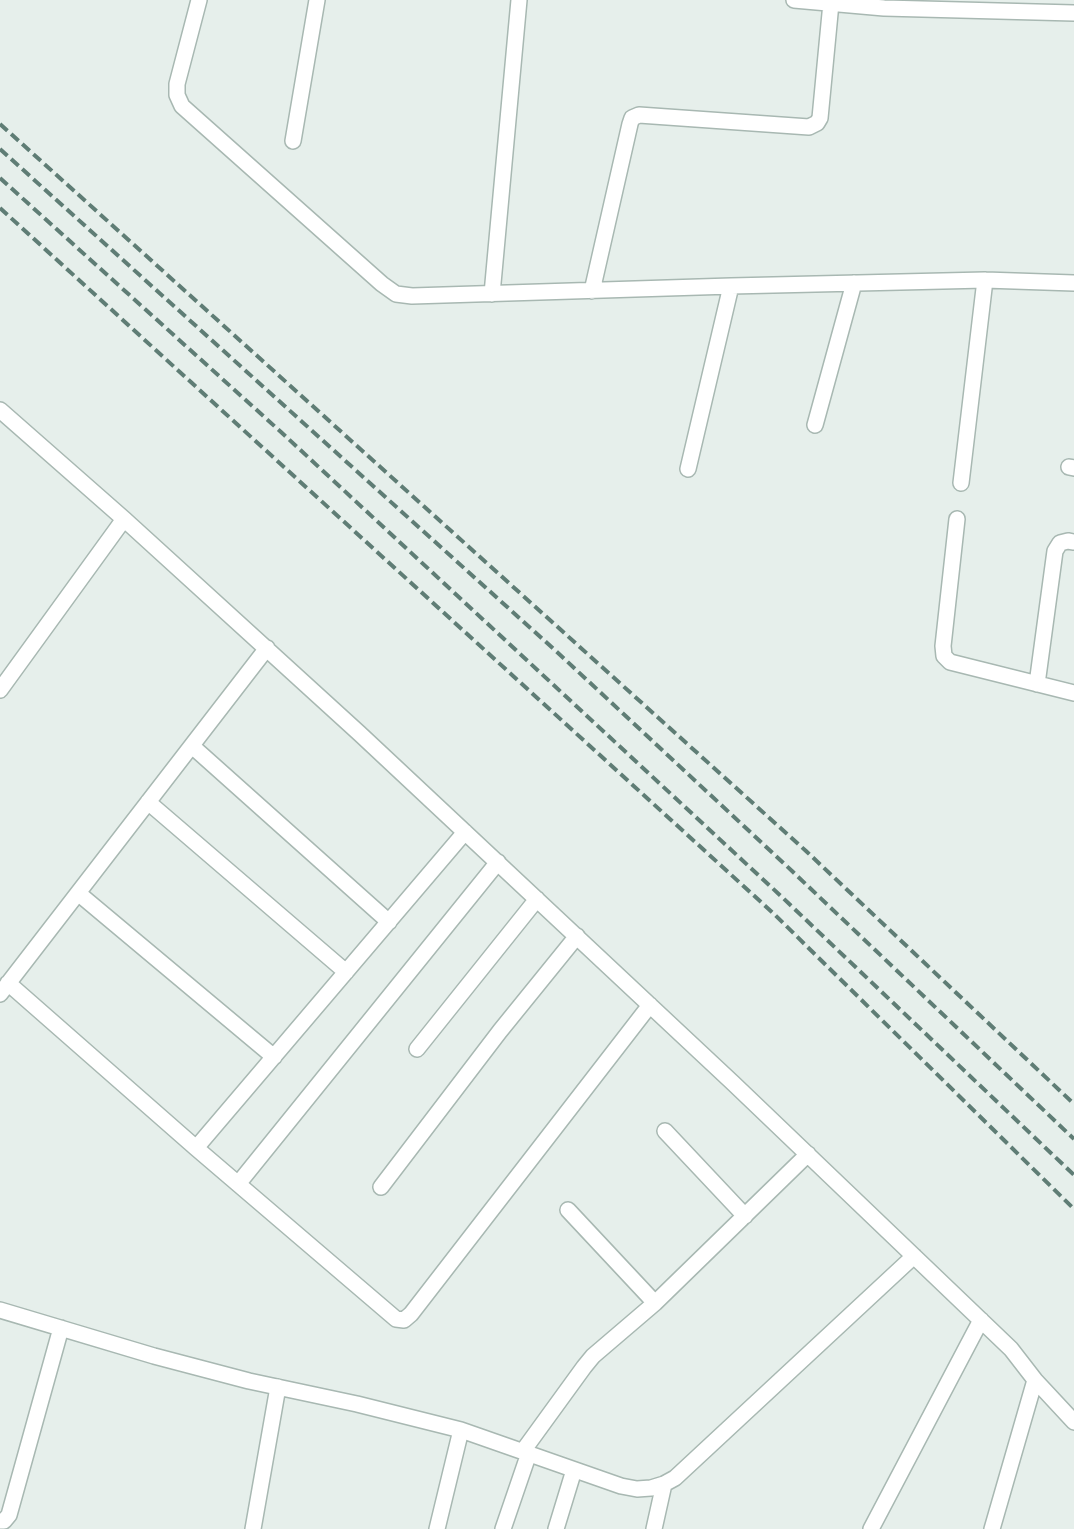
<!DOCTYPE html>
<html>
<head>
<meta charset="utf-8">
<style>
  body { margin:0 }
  canvas { display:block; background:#e6efeb }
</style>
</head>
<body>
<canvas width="1074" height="1529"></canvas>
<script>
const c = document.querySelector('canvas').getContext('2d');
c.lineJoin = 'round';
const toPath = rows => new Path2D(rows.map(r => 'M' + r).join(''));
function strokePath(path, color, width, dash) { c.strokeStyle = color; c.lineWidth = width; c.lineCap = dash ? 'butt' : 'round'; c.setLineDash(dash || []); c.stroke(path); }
const minor = toPath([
  [199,0,177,84,177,95,182,106,382,284,396,294,412,296,731,286,985,280,1074,283],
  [794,0,884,8,1074,13],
  [293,141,317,0],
  [592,291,630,124,632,118,639,115,809,127,817,123,820,118,831,3],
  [492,294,519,0],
  [0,410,124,519,359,733,733,1083,1011,1349,1035,1380,1074,1422],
  [815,425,854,283],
  [1069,467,1074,468],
  [688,469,731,286],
  [961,483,985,280],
  [957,519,943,646,944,656,950,662,1074,693],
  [1037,684,1055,551,1060,543,1068,541,1074,542],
  [0,690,124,519],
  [192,746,389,922],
  [148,802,346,972],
  [78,893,274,1057],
  [8,983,196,1148,396,1319,404,1320,411,1314,650,1005],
  [0,994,267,648],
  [417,1049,537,899],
  [665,1131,745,1216],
  [196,1148,465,832],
  [238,1184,498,862],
  [381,1187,500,1031,577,936],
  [568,1210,655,1303],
  [0,1310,154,1356,249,1381,357,1404,461,1430,621,1486,637,1489,651,1488,664,1484,675,1478,914,1256],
  [523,1451,584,1367,593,1356,655,1303,808,1154],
  [0,1521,4,1521,9,1515,61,1328],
  [253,1529,278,1387],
  [437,1529,461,1430],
  [503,1529,529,1453],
  [556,1529,574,1470],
  [654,1529,664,1484],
  [871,1529,981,1320],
  [992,1529,1035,1380]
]);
const rail = toPath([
  [0,124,806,851,1074,1104],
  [0,149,557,652,792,871,1074,1139],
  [0,178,281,432,783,898,1074,1175],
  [0,208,773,913,1074,1209]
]);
strokePath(minor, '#a8b8b2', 18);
strokePath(minor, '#fff', 15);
strokePath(rail, '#5f7d75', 4, [10, 5]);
</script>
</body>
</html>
